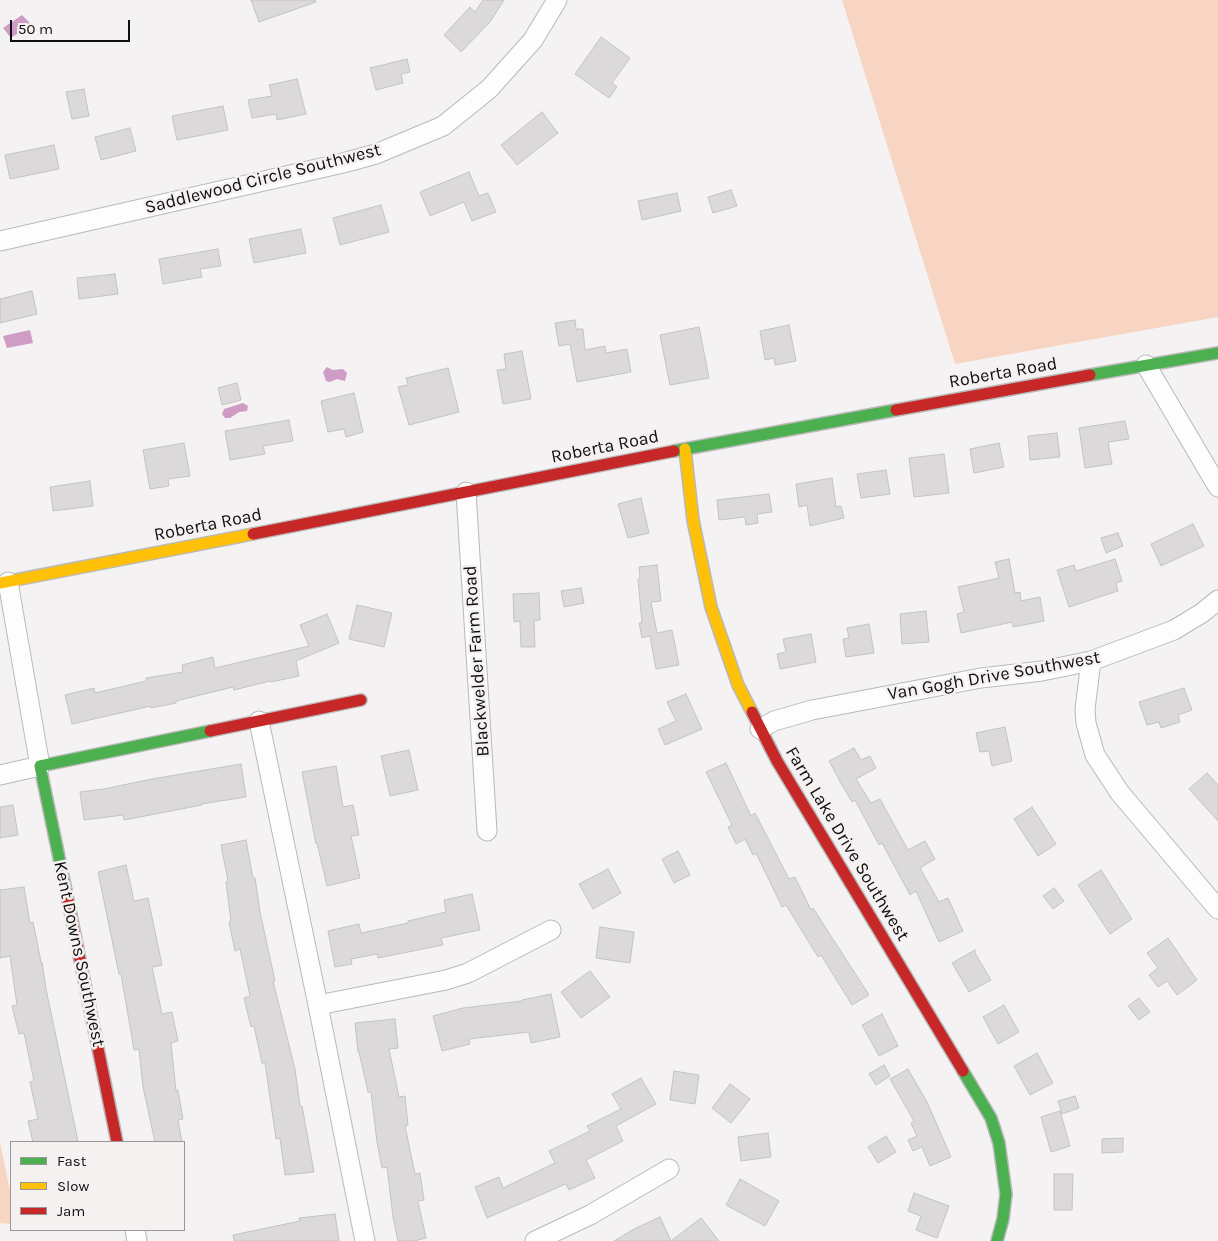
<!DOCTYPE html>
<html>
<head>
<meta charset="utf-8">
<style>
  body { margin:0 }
  #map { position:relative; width:1218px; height:1241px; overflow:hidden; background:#f4f2f2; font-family:Karla,sans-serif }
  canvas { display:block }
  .legend { position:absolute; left:10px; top:1141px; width:175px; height:90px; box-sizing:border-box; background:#f5f1f1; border:1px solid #999797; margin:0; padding:6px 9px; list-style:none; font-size:15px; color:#100f0f }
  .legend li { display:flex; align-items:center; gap:10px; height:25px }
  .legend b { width:25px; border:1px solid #999797 }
  .scale { position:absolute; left:10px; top:20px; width:120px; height:22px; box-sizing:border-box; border:2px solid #100f0f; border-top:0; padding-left:6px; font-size:15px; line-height:18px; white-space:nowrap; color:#100f0f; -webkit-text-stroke:4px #f5f1f1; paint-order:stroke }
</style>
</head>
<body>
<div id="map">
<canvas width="1218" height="1241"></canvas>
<ul class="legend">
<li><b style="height:6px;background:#4caf50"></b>Fast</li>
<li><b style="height:6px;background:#ffc107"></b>Slow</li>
<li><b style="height:6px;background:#c62828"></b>Jam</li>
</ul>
<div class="scale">50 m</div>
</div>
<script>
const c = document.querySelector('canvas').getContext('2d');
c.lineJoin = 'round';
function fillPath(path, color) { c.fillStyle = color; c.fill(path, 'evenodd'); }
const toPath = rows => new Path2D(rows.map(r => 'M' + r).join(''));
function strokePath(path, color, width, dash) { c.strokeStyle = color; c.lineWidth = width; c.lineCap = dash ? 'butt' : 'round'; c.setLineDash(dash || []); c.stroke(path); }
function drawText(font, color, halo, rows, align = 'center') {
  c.font = font + ' Karla,sans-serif'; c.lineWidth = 5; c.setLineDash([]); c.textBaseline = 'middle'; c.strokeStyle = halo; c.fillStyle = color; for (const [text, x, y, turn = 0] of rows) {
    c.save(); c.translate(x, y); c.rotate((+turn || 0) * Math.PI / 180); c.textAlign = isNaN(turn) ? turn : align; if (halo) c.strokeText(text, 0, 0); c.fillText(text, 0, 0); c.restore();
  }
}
const green = toPath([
  [842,0,1218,0,1218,317,955,364],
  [0,1142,11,1196,11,1224,0,1223]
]);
const water = toPath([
  [22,15,31,24,11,38,3,28],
  [30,330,33,343,7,348,3,336],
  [327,367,333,370,343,369,347,373,345,381,337,379,330,382,326,381,323,372],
  [243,403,248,406,247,411,239,412,230,418,225,418,222,414,224,409]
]);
const building = toPath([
  [251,0,315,0,316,2,259,22,251,0],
  [483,0,504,0,490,22,461,52,444,35,470,7,475,12,483,0],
  [601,37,630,58,612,83,617,87,609,98,575,74,601,37],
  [407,59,410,72,401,74,403,83,376,90,370,68,407,59],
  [297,79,306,114,277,120,276,114,252,118,248,100,272,96,269,85,297,79],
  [84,89,89,116,72,119,66,92,84,89],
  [223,106,228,130,177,140,172,116,223,106],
  [542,112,558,133,517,165,501,145,542,112],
  [130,128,136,151,101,160,95,137,130,128],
  [54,145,59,169,10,179,5,155,54,145],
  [469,172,479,196,488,193,496,212,472,221,464,202,430,216,420,192,469,172],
  [731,190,737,206,713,213,708,197,731,190],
  [677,193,681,211,642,220,638,201,677,193],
  [381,205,389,232,340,245,333,218,381,205],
  [301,229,306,253,254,263,249,239,301,229],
  [218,249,221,266,200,269,202,277,163,284,159,259,218,249],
  [115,274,118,294,79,299,77,278,115,274],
  [32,291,37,314,0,323,0,299,32,291],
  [575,320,576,329,583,329,585,350,605,346,606,353,627,349,631,372,577,382,570,344,559,346,555,323,575,320],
  [789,325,796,361,775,365,774,358,765,360,760,331,789,325],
  [699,327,709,378,670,385,660,335,699,327],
  [522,351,531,399,503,404,497,370,506,369,504,354,522,351],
  [448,368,459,412,409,425,398,387,408,385,406,378,448,368],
  [237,383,241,400,222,405,218,388,237,383],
  [354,393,363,432,346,437,344,429,328,432,321,401,354,393],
  [289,420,293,441,263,446,265,454,230,460,225,431,289,420],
  [1125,421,1129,439,1108,442,1112,464,1085,468,1079,428,1125,421],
  [1057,433,1060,457,1030,460,1028,436,1057,433],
  [184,443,190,476,168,479,169,486,150,489,143,450,184,443],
  [999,443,1004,467,974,473,970,449,999,443],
  [944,454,949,493,914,497,909,458,944,454],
  [886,470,890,494,861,498,857,474,886,470],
  [832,478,836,507,841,506,844,518,810,526,807,505,799,507,796,484,832,478],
  [90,481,93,506,53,511,50,487,90,481],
  [769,494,772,512,757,514,758,523,746,525,745,517,719,520,717,500,769,494],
  [641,498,649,533,628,538,618,504,641,498],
  [1193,524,1204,546,1161,566,1151,544,1193,524],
  [1118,533,1123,546,1106,553,1101,538,1118,533],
  [1009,559,1015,593,1020,592,1021,601,1040,597,1044,621,1013,627,1012,622,961,633,957,614,964,612,958,587,999,578,995,562,1009,559],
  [1115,559,1122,581,1116,583,1118,591,1069,607,1057,570,1074,565,1076,571,1115,559],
  [657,565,661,601,651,602,657,633,672,630,679,665,656,669,650,636,642,638,639,623,642,623,638,579,640,578,639,567,657,565],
  [581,588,584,603,564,607,561,591,581,588],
  [539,593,540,620,534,621,535,647,521,647,520,621,514,622,513,594,539,593],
  [357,605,392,613,384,647,349,639,357,605],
  [926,611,929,642,902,644,900,614,926,611],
  [327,614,339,643,296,661,299,676,271,682,270,681,234,690,233,687,176,701,176,703,151,708,151,706,72,724,65,695,94,688,95,693,146,681,146,678,183,672,182,665,213,657,215,668,309,646,300,625,327,614],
  [869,624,874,653,846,657,843,639,849,638,847,628,869,624],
  [811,634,816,662,780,669,777,654,786,652,783,639,811,634],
  [1184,688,1192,710,1178,715,1180,722,1161,728,1159,722,1147,725,1139,702,1184,688],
  [686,694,702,729,665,745,658,729,676,721,667,702,686,694],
  [1005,727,1012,761,992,766,989,751,980,752,976,733,1005,727],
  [854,748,861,760,870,756,876,768,856,779,871,803,880,799,908,850,925,841,935,859,920,868,939,902,948,898,963,931,939,942,916,891,910,895,882,843,879,845,855,800,852,802,842,785,829,761,854,748],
  [409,750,418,790,390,796,381,756,409,750],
  [726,763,751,816,755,813,789,879,795,877,811,910,813,908,869,995,852,1005,821,955,818,957,786,905,782,907,756,853,753,855,745,839,736,844,728,827,732,825,706,772,726,763],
  [241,764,246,797,201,804,202,805,124,820,123,815,84,820,80,792,104,789,152,779,241,764],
  [336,766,343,807,353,805,359,835,351,836,360,878,327,886,317,843,316,844,302,772,336,766],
  [1207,773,1218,785,1218,821,1189,789,1207,773],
  [13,805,18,835,0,838,0,807,13,805],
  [1032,807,1056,844,1038,856,1014,819,1032,807],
  [246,840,253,878,255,878,260,912,275,981,273,981,295,1069,300,1106,302,1106,314,1172,285,1175,280,1138,276,1139,265,1063,262,1063,254,1026,251,1027,244,998,250,996,240,949,235,951,229,922,231,921,226,882,228,881,221,845,246,840],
  [678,851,690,875,674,883,662,859,678,851],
  [126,865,134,901,148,898,162,965,152,967,162,1014,172,1012,178,1041,171,1043,176,1091,178,1090,183,1119,178,1120,182,1142,155,1142,143,1087,139,1049,134,1050,121,974,119,974,98,872,126,865],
  [608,869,621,893,593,909,579,884,608,869],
  [1101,870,1132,919,1110,934,1078,885,1101,870],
  [24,887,30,923,33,922,41,962,42,962,46,989,78,1141,71,1142,33,1142,28,1121,38,1119,30,1082,34,1081,24,1033,19,1034,12,1006,17,1005,10,956,0,958,0,890,24,887],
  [1054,888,1064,901,1053,909,1043,896,1054,888],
  [472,894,480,930,441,938,443,945,378,958,377,954,351,959,352,964,335,967,328,931,359,924,361,933,408,923,408,921,446,912,444,900,472,894],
  [600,927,634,932,630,963,596,958,600,927],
  [1168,938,1197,980,1177,995,1167,981,1158,987,1149,975,1158,968,1147,953,1168,938],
  [975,950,975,953,991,980,969,992,952,963,975,950],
  [590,971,610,997,581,1018,561,992,590,971],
  [551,994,560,1037,531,1043,529,1032,469,1039,470,1044,442,1051,433,1016,463,1008,522,1001,522,1000,551,994],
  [1139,998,1150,1012,1139,1020,1128,1006,1139,998],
  [1004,1005,1019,1032,998,1044,983,1017,1004,1005],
  [882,1014,898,1046,879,1056,862,1025,882,1014],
  [395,1019,398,1048,389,1049,399,1097,405,1096,408,1125,405,1126,415,1174,420,1173,424,1200,418,1201,426,1238,414,1241,398,1241,393,1217,387,1167,382,1168,377,1142,371,1092,368,1092,359,1052,358,1052,355,1023,395,1019],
  [1037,1053,1053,1083,1030,1095,1014,1066,1037,1053],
  [884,1065,890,1076,876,1085,869,1074,884,1065],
  [908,1069,927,1102,951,1157,930,1166,922,1147,913,1151,908,1140,917,1136,911,1123,914,1121,890,1079,908,1069],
  [674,1071,699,1075,695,1104,670,1100,674,1071],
  [641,1078,656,1104,616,1126,623,1141,586,1160,595,1178,569,1190,566,1184,487,1218,475,1187,499,1177,503,1188,555,1163,549,1151,590,1131,587,1126,621,1109,612,1094,641,1078],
  [730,1084,750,1099,731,1123,712,1108,730,1084],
  [1075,1096,1079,1108,1062,1114,1058,1101,1075,1096],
  [1060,1111,1070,1146,1051,1152,1041,1117,1060,1111],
  [768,1133,771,1157,741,1161,738,1137,768,1133],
  [886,1136,896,1152,878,1163,868,1147,886,1136],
  [1123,1138,1123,1152,1102,1153,1102,1139,1123,1138],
  [1054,1174,1073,1174,1072,1210,1054,1210,1054,1174],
  [740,1179,779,1201,765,1226,726,1205,740,1179],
  [914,1193,949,1206,937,1238,916,1230,921,1216,908,1211,914,1193],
  [335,1214,339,1241,234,1241,233,1235,300,1221,299,1218,335,1214],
  [660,1217,671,1241,701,1218,719,1241,614,1241,634,1229,660,1217]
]);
const street = toPath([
  [0,241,343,163,376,154,443,126,489,89,533,40,557,0],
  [1146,365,1218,487],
  [466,492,487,831],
  [1091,661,1085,709,1086,723,1095,755,1120,793,1218,909],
  [259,721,318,1005,365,1241],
  [760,729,774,721,812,710,981,678,1042,671,1091,661,1174,630,1202,613,1218,600],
  [0,775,40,766,8,582],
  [318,1005,446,980,468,973,551,930],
  [135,1230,137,1241],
  [535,1241,590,1215,669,1169]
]);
const fast = toPath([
  [1090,375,1218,353],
  [674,451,896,410],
  [66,891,40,766,210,731],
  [963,1071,991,1118,999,1143,1006,1194,1003,1219,997,1241]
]);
const slow = toPath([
  [685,449,693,520,711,607,738,685,752,712],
  [0,583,253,534]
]);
const jam = toPath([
  [896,410,1090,375],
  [253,534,674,451],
  [752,712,777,761,963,1071],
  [210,731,361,700],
  [66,891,117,1142]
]);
const streetNames = [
  ["Saddlewood Circle Southwest",263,179,-14],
  ["Roberta Road",1003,373,-10],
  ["Roberta Road",605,447,-11],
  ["Roberta Road",208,525,-11],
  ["Blackwelder Farm Road",477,661,-94],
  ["Van Gogh Drive Southwest",994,676,-10],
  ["Farm Lake Drive Southwest",847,844,59],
  ["Kent Downs Southwest",79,954,78]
];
fillPath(green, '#f8d5c2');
fillPath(water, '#ce9cc5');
fillPath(building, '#dbd9d9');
strokePath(building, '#c4c2c2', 1);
strokePath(street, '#bab9b9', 21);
strokePath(fast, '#bab9b9', 14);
strokePath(slow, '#bab9b9', 14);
strokePath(jam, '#bab9b9', 14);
strokePath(street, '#fdfdfd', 19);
strokePath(fast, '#4caf50', 11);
strokePath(slow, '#ffc107', 11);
strokePath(jam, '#c62828', 11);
drawText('18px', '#100f0f', '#f5f1f1', streetNames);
</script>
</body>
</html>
